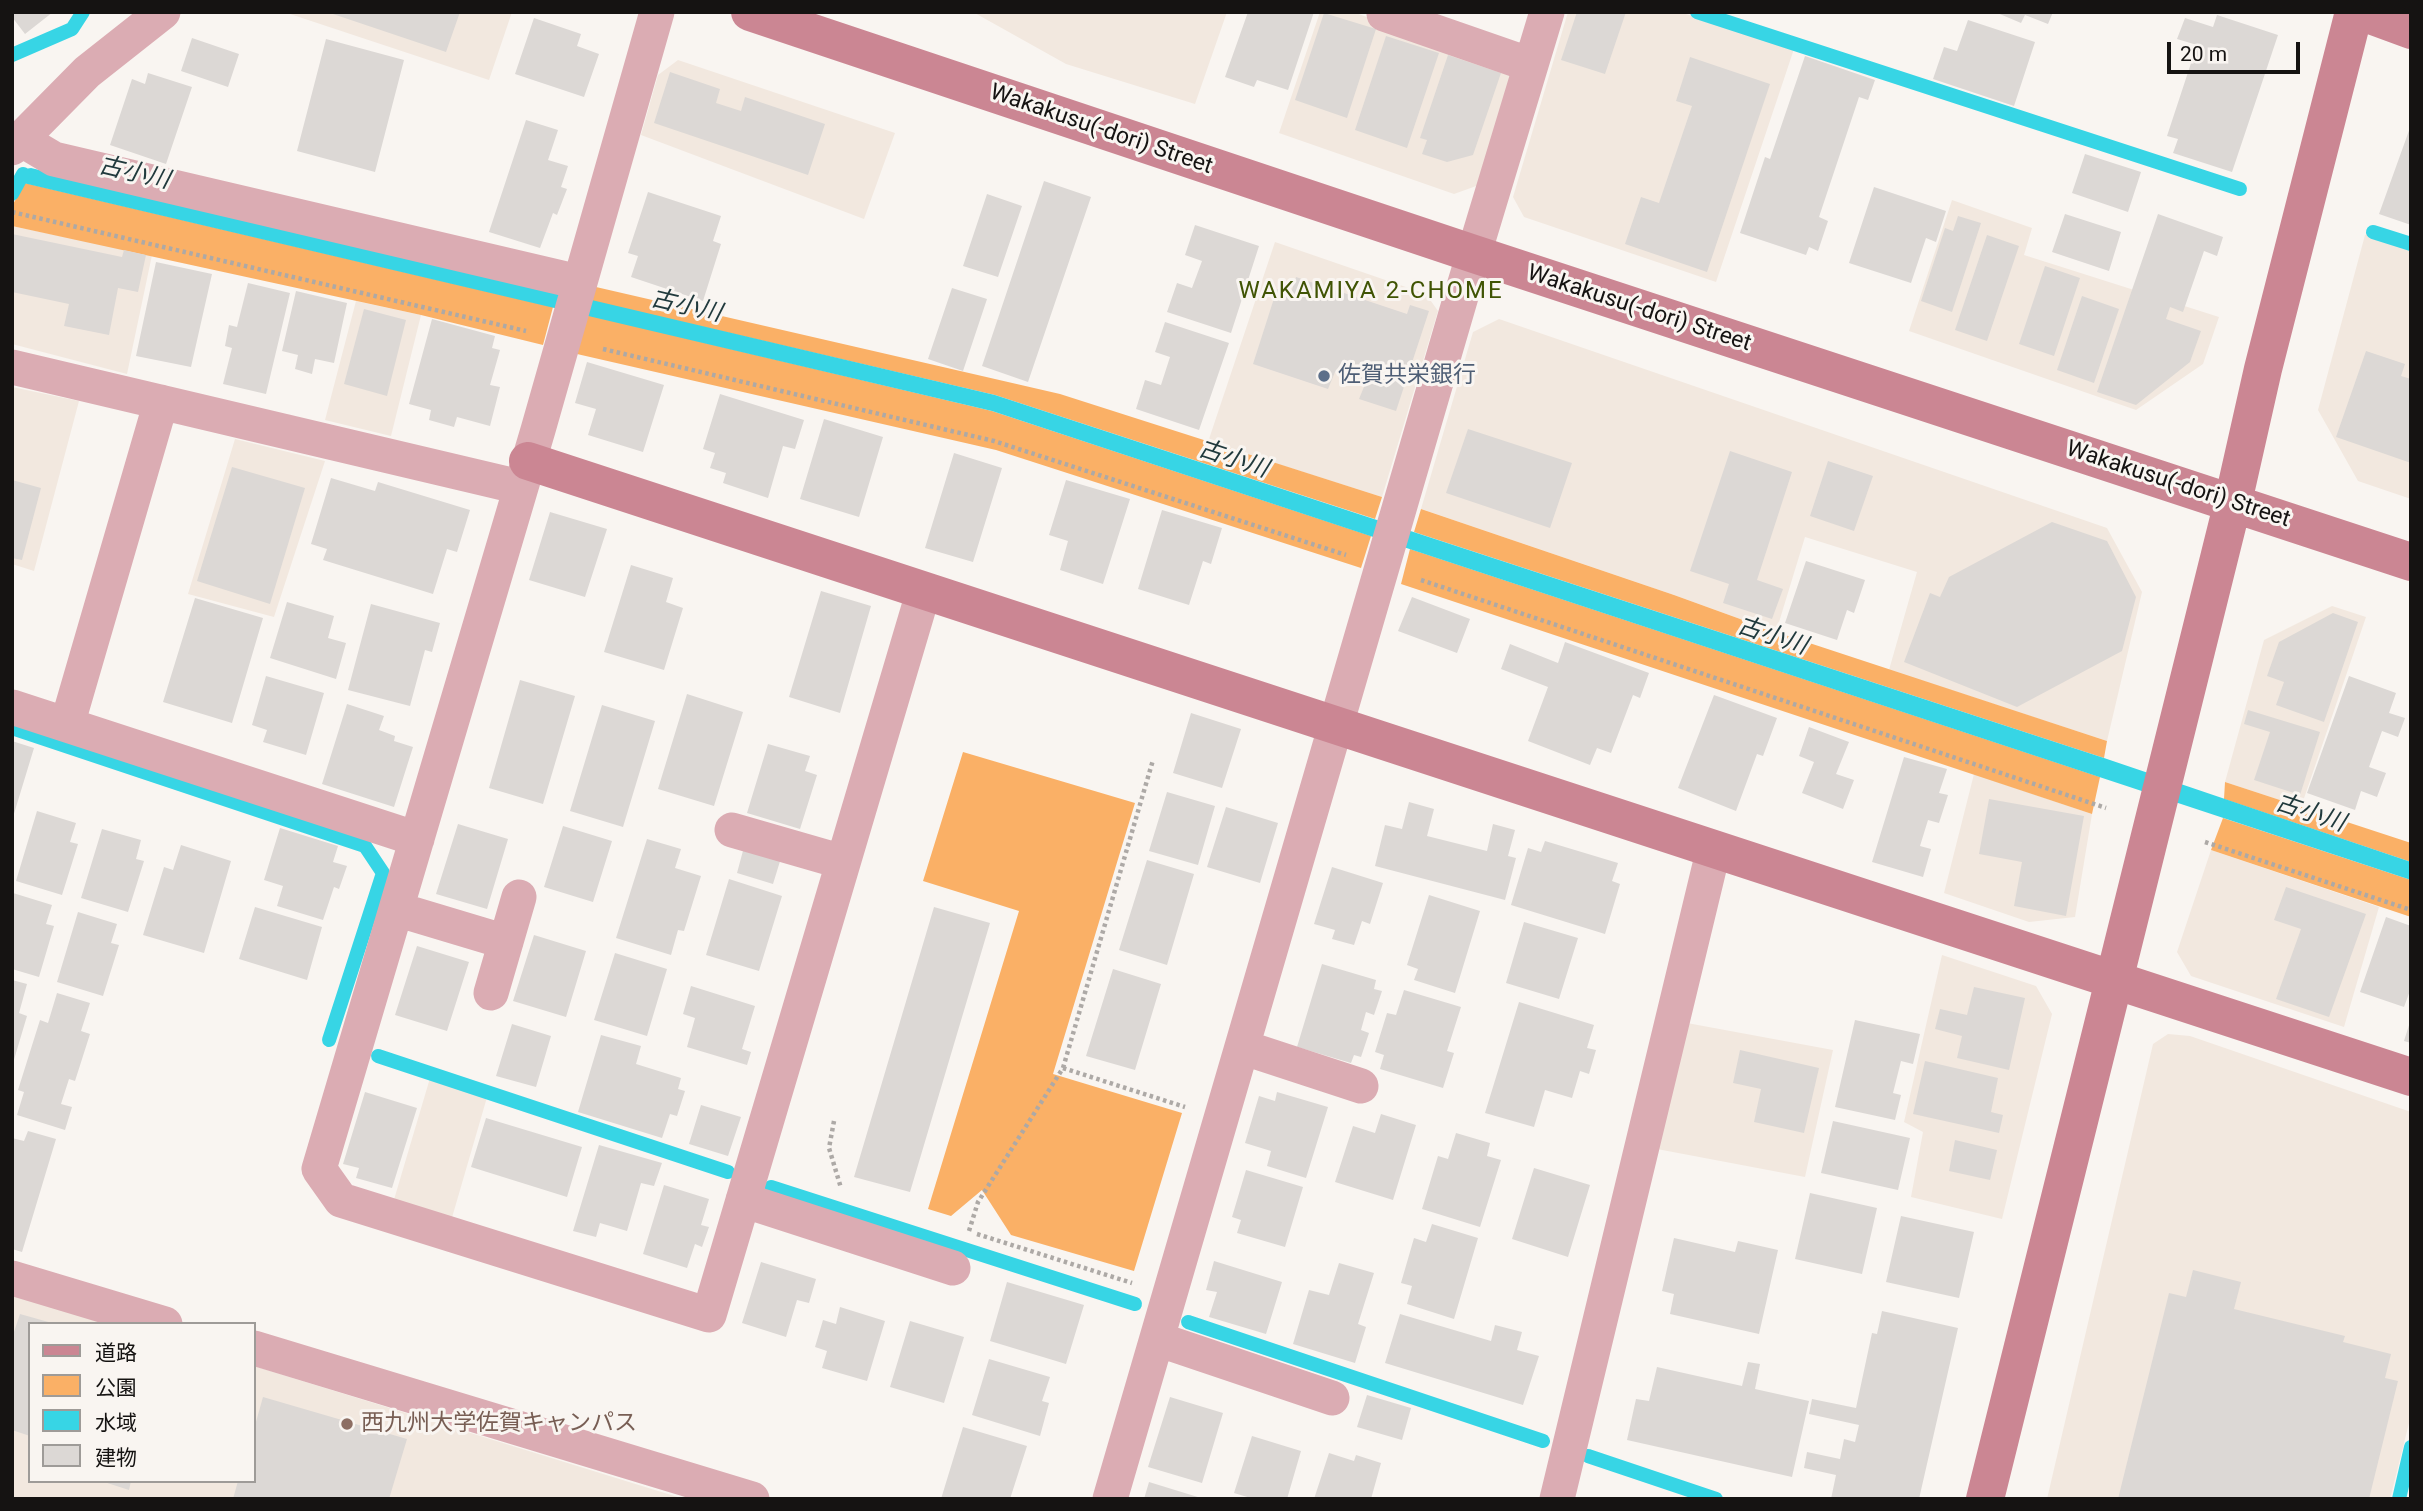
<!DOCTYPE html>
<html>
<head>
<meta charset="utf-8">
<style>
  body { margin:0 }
  #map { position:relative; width:2423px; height:1511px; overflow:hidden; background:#f9f5f1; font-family:Roboto,"Noto Sans JP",sans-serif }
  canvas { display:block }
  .frame { position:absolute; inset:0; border:14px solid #151312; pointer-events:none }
  .legend { position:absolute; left:28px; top:1322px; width:228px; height:161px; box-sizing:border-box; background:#f9f5f1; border:2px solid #9e9b98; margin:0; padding:9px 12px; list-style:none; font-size:21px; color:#151312 }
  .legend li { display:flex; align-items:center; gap:14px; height:35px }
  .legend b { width:35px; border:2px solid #9e9b98 }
  .scale { position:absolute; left:2167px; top:42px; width:133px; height:32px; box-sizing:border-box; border:4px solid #151312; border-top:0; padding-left:9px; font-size:21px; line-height:24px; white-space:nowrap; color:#151312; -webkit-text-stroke:5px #f9f5f1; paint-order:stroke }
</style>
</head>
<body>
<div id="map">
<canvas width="2423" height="1511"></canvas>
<div class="frame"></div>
<ul class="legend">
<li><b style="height:9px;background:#cb8693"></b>道路</li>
<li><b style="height:19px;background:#fab066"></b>公園</li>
<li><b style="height:19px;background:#37d5e5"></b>水域</li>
<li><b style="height:19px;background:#dcd8d5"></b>建物</li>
</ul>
<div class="scale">20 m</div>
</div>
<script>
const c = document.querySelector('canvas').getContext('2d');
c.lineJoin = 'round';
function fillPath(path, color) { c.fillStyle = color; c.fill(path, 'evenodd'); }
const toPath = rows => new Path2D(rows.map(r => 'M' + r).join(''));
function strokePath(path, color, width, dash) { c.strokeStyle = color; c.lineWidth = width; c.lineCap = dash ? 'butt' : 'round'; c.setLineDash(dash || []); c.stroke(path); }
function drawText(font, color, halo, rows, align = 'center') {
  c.font = font + ' Roboto,"Noto Sans JP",sans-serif'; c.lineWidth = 6; c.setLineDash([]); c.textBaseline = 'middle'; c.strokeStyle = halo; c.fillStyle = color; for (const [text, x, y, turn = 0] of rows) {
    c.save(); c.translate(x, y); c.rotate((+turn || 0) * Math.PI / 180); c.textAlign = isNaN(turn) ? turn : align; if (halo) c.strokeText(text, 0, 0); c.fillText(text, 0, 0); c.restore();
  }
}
const built = toPath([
  [284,12,512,12,489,80],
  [973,12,1227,12,1195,104,1066,64],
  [1320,12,1353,12,1514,70,1479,185,1454,194,1279,133],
  [1568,12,1680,12,1794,49,1716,282,1524,217,1513,197],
  [678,60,895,133,864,219,641,135,658,75],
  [1952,200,2032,228,2024,255,2219,317,2203,364,2136,410,1909,331],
  [12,226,152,255,127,374,12,344],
  [2373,232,2411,245,2411,499,2358,481,2318,410,2365,235],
  [1275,242,1426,294,1438,311,1382,497,1208,442],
  [356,301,421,315,391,436,325,420],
  [1499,319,2107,528,2142,592,2107,741,1889,670,1917,572,1805,537,1776,632,1674,595,1421,509,1473,332],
  [12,387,79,401,34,571,12,564],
  [235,439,325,461,274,617,188,594],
  [2332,606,2366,617,2301,807,2225,782,2264,640],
  [1974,774,2092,814,2075,917,2029,922,1944,893],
  [2211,850,2379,907,2344,1027,2191,976,2177,952],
  [1942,955,2036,986,2052,1014,2002,1219,1911,1197,1923,1132,1904,1122],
  [1687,1023,1833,1050,1805,1177,1657,1149],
  [2168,1034,2190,1036,2411,1112,2411,1415,2390,1499,2047,1499,2153,1044],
  [433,1068,490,1087,451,1221,393,1203],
  [12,1291,118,1324,30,1324,30,1481,254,1481,254,1366,684,1499,12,1499]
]);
const green = toPath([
  [25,183,553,307,543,345,421,315,12,226,12,206],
  [596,287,1060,394,1382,497,1375,519,995,395,592,301],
  [588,315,992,411,1371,536,1361,568,996,450,577,354],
  [1421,509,1674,595,1776,632,2107,741,2104,758,1414,532],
  [1410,549,2100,777,2092,814,1401,584],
  [963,752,1135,803,1053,1074,1182,1113,1134,1271,1011,1235,982,1190,951,1216,928,1209,1019,911,923,881],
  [2225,782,2411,843,2411,862,2224,799],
  [2223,818,2411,880,2411,917,2211,850]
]);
const water = toPath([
  [31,168,995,395,2104,758,2411,862,2411,880,992,411,19,182,19,170]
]);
const stream = toPath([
  [1697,12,2240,189],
  [12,55,72,29,83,12],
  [12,194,23,174],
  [2373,232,2411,244],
  [12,728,365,846,383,873,329,1040],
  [378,1056,728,1172],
  [771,1187,1135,1304],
  [1188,1322,1543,1441],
  [1588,1456,1716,1499],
  [2399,1499,2411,1447]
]);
const building = toPath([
  [14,12,53,12,25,34,12,17],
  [327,12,460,12,446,52],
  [1248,12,1314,12,1288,90,1257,80,1254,87,1225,77],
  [1577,12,1626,12,1605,74,1561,60],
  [1995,12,2053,12,2048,24,2025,15,2021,23],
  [1324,13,1376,29,1347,118,1295,100],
  [2217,15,2278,35,2232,172,2173,153,2178,139,2167,136,2197,45,2177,39,2185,18,2213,27],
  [534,18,581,34,577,46,599,54,584,97,515,74],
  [1968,20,2035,42,2014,106,1933,79,1944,47,1957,51],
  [1386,36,1439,53,1407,148,1355,130],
  [192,38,239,54,228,87,181,71],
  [326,39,404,60,375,172,297,151],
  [1448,55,1501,73,1473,155,1447,162,1422,154,1427,140,1420,138],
  [1805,56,1875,80,1868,100,1859,97,1819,217,1828,221,1818,251,1809,247,1806,255,1740,233,1765,157,1770,159],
  [1690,57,1770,84,1707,272,1625,244,1641,197,1659,203,1692,106,1676,101],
  [670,72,720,89,716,103,741,111,745,97,825,124,808,175,654,123],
  [148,73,192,87,166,164,110,145,132,79,145,84],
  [526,120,558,130,548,160,568,166,561,187,567,189,557,215,553,213,540,248,489,232],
  [2411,125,2411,225,2379,214],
  [2085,154,2141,172,2128,212,2072,193],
  [1044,181,1091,197,1028,382,982,366],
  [1874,187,1946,211,1936,242,1926,238,1911,283,1849,263],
  [648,192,721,216,713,241,721,244,703,301,631,277,638,256,628,253],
  [987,194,1022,206,998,277,963,266],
  [2065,214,2121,232,2109,271,2052,252],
  [2158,214,2223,237,2217,256,2204,251,2183,312,2170,307,2166,319,2201,331,2190,362,2136,405,2097,392],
  [1958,216,1981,223,1952,312,1921,301,1945,228,1953,231],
  [1195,225,1259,246,1231,333,1167,312,1177,283,1192,288,1202,261,1185,255],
  [12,234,122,257,124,250,146,255,138,292,118,288,109,335,64,326,69,304,12,292],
  [1987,235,2019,246,1987,341,1955,330],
  [156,262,212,274,191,367,136,356],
  [2045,266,2080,278,2054,356,2019,344],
  [1296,277,1407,314,1410,305,1429,311,1396,411,1359,399,1366,382,1335,372,1328,389,1253,364,1277,289,1291,293],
  [248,283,290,293,266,394,223,384,232,348,225,346,229,325,237,327],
  [952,288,987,299,963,371,928,359],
  [296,291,347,303,334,363,315,359,312,374,295,369,298,355,282,351],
  [2082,296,2119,309,2094,383,2057,370],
  [364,309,406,320,387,396,344,384],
  [432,319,495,336,492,348,500,350,490,385,500,387,490,426,457,417,454,427,429,420,431,410,409,404],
  [1165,322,1229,343,1199,430,1136,409,1145,380,1161,385,1170,357,1155,352],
  [2366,351,2405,364,2401,376,2411,379,2411,463,2336,437],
  [587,362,664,385,643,452,588,435,596,409,575,403],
  [720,394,804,420,795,449,783,446,768,498,723,483,726,473,710,468,715,453,703,449],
  [824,419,883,437,859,517,800,499],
  [1468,429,1572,463,1550,528,1446,493],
  [1730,451,1792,472,1757,580,1783,589,1772,619,1723,603,1729,584,1690,571],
  [954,453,1002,468,973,562,925,548],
  [1828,461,1873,476,1854,531,1810,516],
  [232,467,305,488,270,604,197,581],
  [331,478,375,491,378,482,470,510,457,552,447,549,433,594,323,560,327,549,311,544],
  [12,480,41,488,22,560,12,558],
  [1066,480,1130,499,1103,584,1060,570,1068,541,1049,535],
  [1162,510,1222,528,1211,564,1203,561,1189,605,1138,589],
  [550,512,607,529,585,597,529,580],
  [2052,522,2107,541,2136,597,2122,651,2017,707,1904,662,1930,593,1940,597,1949,577],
  [1806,561,1865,580,1854,613,1847,610,1837,640,1785,623],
  [631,565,673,578,666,602,683,608,664,670,604,652],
  [821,591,871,606,840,713,789,697],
  [1412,597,1470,619,1457,653,1398,631],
  [195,598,263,618,232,723,163,702],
  [287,602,334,616,328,638,346,643,336,679,270,658],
  [371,604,440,623,432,652,425,650,410,706,348,690],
  [2333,613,2358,622,2324,722,2276,705,2284,682,2267,676,2279,642],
  [1565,642,1649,673,1640,698,1633,695,1611,753,1597,748,1590,765,1528,741,1548,687,1501,669,1510,644,1558,663],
  [266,676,324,693,306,755,263,742,267,730,252,725],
  [2349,676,2396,693,2389,713,2405,718,2398,737,2382,731,2369,767,2386,773,2377,797,2361,791,2355,810,2307,793],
  [520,680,575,696,543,804,489,788],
  [687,694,743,712,714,806,658,789],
  [1714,695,1777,718,1763,756,1757,754,1736,811,1678,788],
  [347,704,384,716,379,730,395,736,394,741,413,747,394,807,322,784],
  [602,705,655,721,623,827,570,811],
  [2248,710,2320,732,2300,795,2254,780,2270,732,2244,724],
  [1191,713,1241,729,1222,788,1173,773],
  [1809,727,1849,742,1836,774,1854,780,1843,809,1802,793,1814,762,1799,756],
  [12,741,34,748,13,817,12,817],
  [768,744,810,756,805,771,817,775,800,829,747,813],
  [1904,757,1947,769,1939,793,1948,795,1939,823,1928,820,1920,846,1931,849,1923,877,1872,862],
  [1167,792,1215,806,1198,865,1149,851],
  [1989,799,2084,816,2066,916,2014,906,2022,862,1979,854],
  [1409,802,1434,809,1427,836,1487,851,1493,824,1515,830,1508,856,1516,858,1505,900,1375,866,1385,825,1402,829],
  [1226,807,1278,823,1260,883,1207,867],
  [37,811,76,823,70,842,78,844,62,895,16,881],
  [458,824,508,839,487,909,436,894],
  [563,826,612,841,593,902,544,887],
  [280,828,338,846,333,862,347,866,339,889,334,887,323,920,277,906,283,886,264,880],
  [102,829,141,840,136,859,144,861,128,912,81,898],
  [647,839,681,849,675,868,701,876,684,931,678,930,671,955,616,938],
  [1545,841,1618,863,1612,881,1620,884,1605,934,1511,905,1528,848,1541,852],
  [181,845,231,861,204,953,143,935,164,867,173,870],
  [744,847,781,858,773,884,737,873],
  [1147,860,1194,874,1167,965,1119,950],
  [1332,867,1383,883,1370,924,1362,921,1354,945,1332,939,1335,930,1314,924],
  [729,879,782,896,759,971,706,955],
  [2286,887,2366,914,2329,1017,2276,999,2301,929,2274,920],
  [13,893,52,905,46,924,54,926,39,977,12,969],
  [1429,895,1480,911,1455,993,1414,980,1418,969,1407,965],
  [255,907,322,927,307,980,239,959],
  [934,907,990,923,910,1192,854,1177],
  [78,912,117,924,111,943,119,945,103,996,57,982],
  [2386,917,2411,926,2411,988,2404,1007,2360,992],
  [1524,922,1578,938,1559,999,1506,983],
  [534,935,586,951,566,1017,513,1001],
  [417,946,469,962,447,1031,395,1015],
  [615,953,667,969,647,1036,594,1020],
  [1322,964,1376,980,1374,989,1382,991,1374,1015,1366,1012,1361,1030,1369,1033,1361,1057,1354,1055,1351,1063,1297,1047],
  [1113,969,1161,984,1135,1070,1086,1056],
  [12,980,27,984,19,1013,27,1016,13,1063],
  [691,986,755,1006,742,1049,751,1052,747,1065,687,1047,695,1018,683,1014],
  [1974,987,2025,998,2009,1070,1957,1058,1962,1036,1935,1029,1940,1009,1967,1015],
  [1404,990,1461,1007,1447,1051,1454,1053,1443,1088,1380,1069,1384,1055,1375,1052,1387,1013,1396,1015],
  [57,993,90,1003,81,1031,90,1034,75,1081,69,1079,61,1104,72,1107,65,1130,17,1115,24,1092,18,1090,40,1020,48,1023],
  [1519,1002,1594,1025,1587,1048,1596,1050,1589,1074,1580,1071,1572,1098,1545,1090,1534,1127,1485,1113],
  [1855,1020,1920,1034,1913,1064,1901,1061,1893,1093,1901,1095,1895,1120,1835,1107],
  [2410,1022,2411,1022,2411,1043,2404,1041],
  [512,1024,551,1036,536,1087,496,1076],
  [601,1035,641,1046,636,1064,681,1078,678,1089,685,1091,677,1116,670,1114,662,1138,578,1112],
  [1740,1050,1819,1068,1804,1133,1754,1122,1761,1089,1733,1083],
  [1925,1061,1998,1078,1991,1112,2003,1115,1999,1133,1913,1114],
  [365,1092,417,1108,392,1188,356,1178,359,1168,343,1164],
  [1277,1092,1328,1107,1306,1178,1267,1166,1271,1151,1245,1143,1259,1096,1275,1101],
  [701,1105,741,1117,728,1156,689,1144],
  [1381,1114,1416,1125,1393,1200,1335,1182,1353,1126,1375,1133],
  [486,1118,582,1147,567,1197,471,1167],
  [1833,1121,1910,1138,1898,1190,1821,1173],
  [28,1131,56,1139,22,1252,12,1249,12,1138,24,1141],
  [1456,1133,1490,1143,1487,1156,1501,1160,1480,1227,1422,1209,1438,1156,1448,1159],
  [1955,1140,1997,1150,1990,1180,1949,1171],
  [599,1145,662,1163,654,1186,641,1183,627,1231,600,1223,596,1237,573,1231],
  [1534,1168,1590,1185,1568,1257,1512,1239],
  [1246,1170,1303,1187,1285,1247,1237,1233,1241,1220,1232,1217],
  [664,1185,709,1199,701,1225,709,1227,702,1247,695,1244,687,1268,643,1254],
  [1810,1193,1877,1208,1862,1274,1795,1259],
  [1901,1216,1974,1232,1959,1298,1886,1282],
  [1432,1224,1478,1238,1454,1319,1407,1304,1412,1286,1401,1283,1414,1238,1426,1242],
  [1674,1238,1735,1252,1738,1241,1778,1250,1759,1334,1670,1314,1674,1294,1662,1291],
  [1214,1261,1282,1282,1266,1334,1209,1317,1217,1292,1206,1290],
  [761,1262,816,1279,809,1303,797,1300,786,1337,742,1323],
  [1339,1263,1374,1273,1358,1324,1366,1327,1355,1363,1293,1344,1309,1290,1329,1295],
  [2193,1270,2241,1282,2234,1309,2345,1336,2343,1342,2391,1354,2385,1378,2398,1381,2369,1499,2118,1499,2169,1293,2186,1297],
  [1007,1282,1084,1305,1066,1364,990,1341],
  [840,1307,885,1321,867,1381,822,1368,827,1351,815,1347,823,1320,836,1324],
  [1882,1311,1958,1328,1919,1499,1831,1499,1836,1475,1804,1468,1807,1452,1840,1459,1844,1439,1855,1442,1859,1425,1809,1414,1812,1399,1856,1408,1872,1333,1877,1334],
  [20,1314,52,1323,30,1324,30,1436,12,1430,12,1338],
  [1400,1314,1491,1341,1495,1325,1522,1332,1517,1350,1539,1356,1523,1405,1385,1363],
  [910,1321,964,1337,944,1403,890,1387],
  [989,1359,1050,1377,1042,1401,1049,1403,1040,1436,972,1415],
  [1748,1362,1760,1364,1755,1389,1809,1401,1792,1477,1627,1440,1636,1399,1649,1401,1657,1367,1742,1386],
  [1367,1395,1411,1408,1402,1440,1357,1427],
  [263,1397,407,1439,389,1499,233,1499,238,1481,254,1481,254,1429],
  [1170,1397,1223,1413,1202,1483,1148,1467],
  [963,1427,1027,1446,1010,1499,941,1499],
  [1252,1436,1301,1451,1287,1499,1254,1499,1234,1493],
  [1329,1453,1354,1461,1356,1455,1381,1463,1371,1499,1314,1499],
  [101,1481,131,1481,129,1490],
  [1149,1482,1201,1498,1201,1499,1144,1499]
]);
const path = toPath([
  [12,212,526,331],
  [603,349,994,441,1346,555],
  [1421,580,2106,808],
  [2205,842,2411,910],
  [1063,1068,1153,760],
  [834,1121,829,1148,841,1188],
  [969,1231,978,1202,1063,1068,1185,1107],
  [977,1234,1132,1283]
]);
const street = toPath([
  [657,12,538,430,319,1169,341,1200,709,1315,924,590],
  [1384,14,1531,65],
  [22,140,54,159,579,282],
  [12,148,87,72,163,12],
  [12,367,520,487],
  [12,707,417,839],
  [67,725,161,402],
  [732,830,843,862],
  [396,909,506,942],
  [491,993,519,897],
  [1242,1047,1361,1086],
  [743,1200,953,1268],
  [12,1278,165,1324],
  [1157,1339,1332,1398],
  [254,1348,752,1499],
  [1110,1499,1462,293,1547,12],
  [1557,1499,1714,848]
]);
const secondary = toPath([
  [750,12,1474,254,2411,562],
  [2362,12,2411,30],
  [528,461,2411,1077],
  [1985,1499,2233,502,2263,369,2354,12]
]);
const markers = [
  [1324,376,7,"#5c6f8a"],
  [347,1424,7,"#8d6e63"]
];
const streetNames = [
  ["Wakakusu(-dori) Street",1101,130,19],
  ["Wakakusu(-dori) Street",1639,309,18],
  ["Wakakusu(-dori) Street",2178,485,18]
];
const serviceNames = [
  ["佐賀共栄銀行",1338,376]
];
const educationNames = [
  ["西九州大学佐賀キャンパス",361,1424]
];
const waterNames = [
  ["古小川",134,174,13],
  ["古小川",686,307,13],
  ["古小川",1233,460,18],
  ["古小川",1772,637,18],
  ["古小川",2310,814,18]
];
const neighbourhoodNames = [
  ["WAKAMIYA 2-CHOME",1371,292]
];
fillPath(built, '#f2e8df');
fillPath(green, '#fab066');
fillPath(water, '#37d5e5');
strokePath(stream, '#37d5e5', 14);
fillPath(building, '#dcd8d5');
strokePath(path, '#ada9a6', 4.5, [3.5, 3.5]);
strokePath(street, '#dbacb3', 35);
strokePath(secondary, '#cb8693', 38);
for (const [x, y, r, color] of markers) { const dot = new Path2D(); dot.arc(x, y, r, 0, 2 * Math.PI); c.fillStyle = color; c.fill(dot); strokePath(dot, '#f9f5f1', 2.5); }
drawText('23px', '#151312', '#f9f5f1', streetNames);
drawText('23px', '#4e5e75', '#f9f5f1', serviceNames, 'left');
drawText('23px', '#785e54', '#f9f5f1', educationNames, 'left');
drawText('italic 24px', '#213a3d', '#f9f5f1', waterNames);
c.letterSpacing = '2px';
drawText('24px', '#405404', '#f9f5f1', neighbourhoodNames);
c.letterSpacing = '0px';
</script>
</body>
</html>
